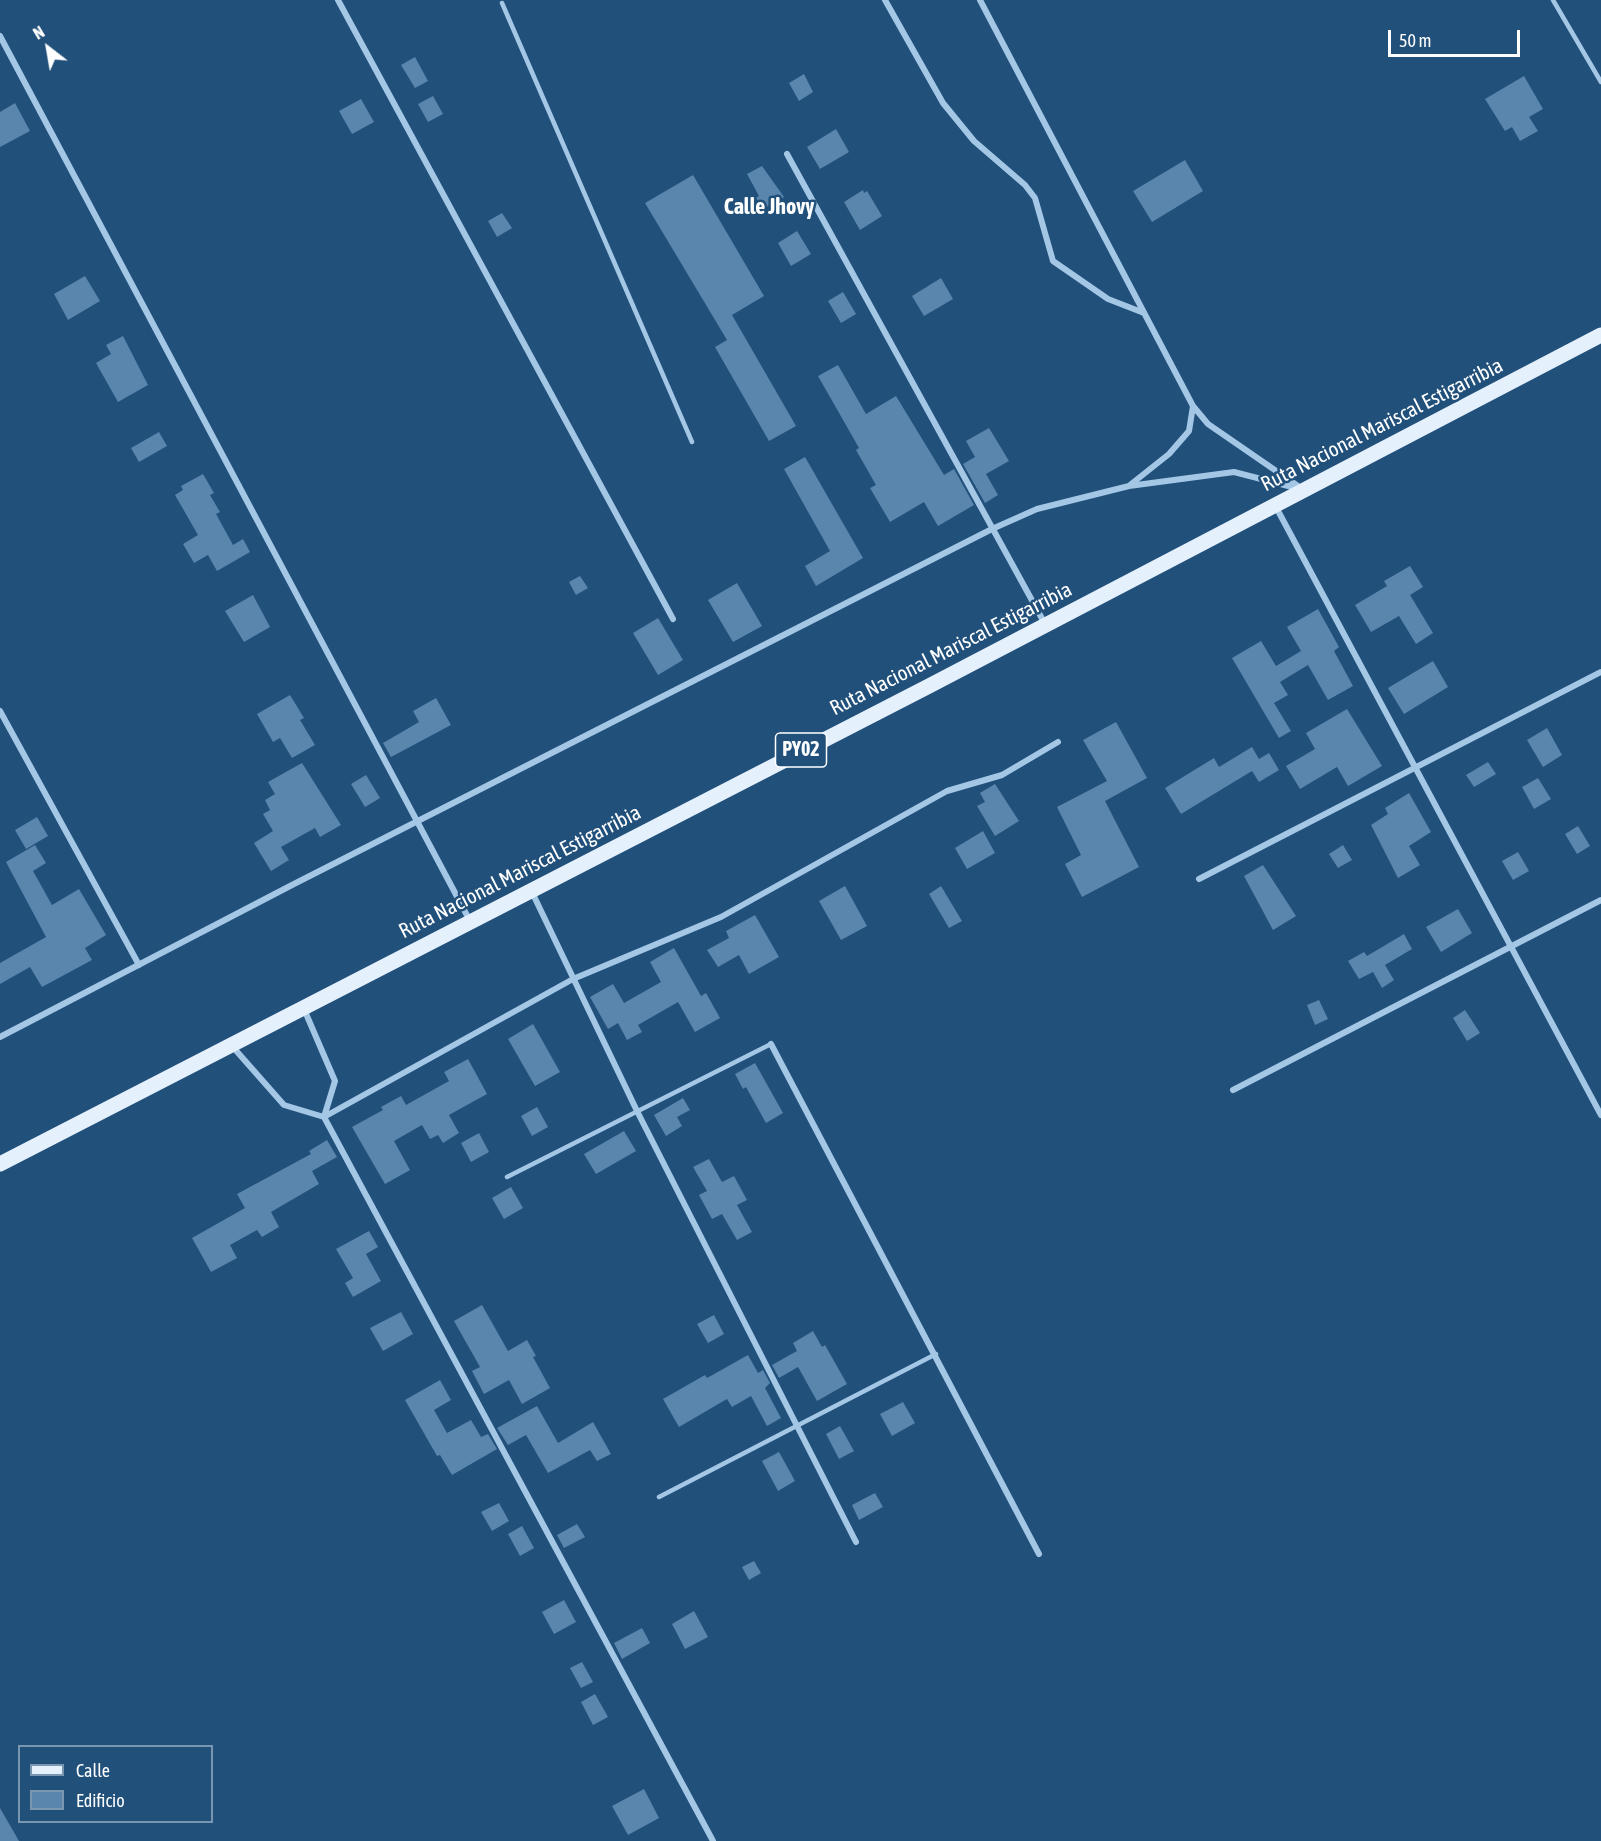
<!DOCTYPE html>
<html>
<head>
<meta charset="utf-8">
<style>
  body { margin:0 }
  #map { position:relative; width:1601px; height:1841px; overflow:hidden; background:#21507b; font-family:"Asap Condensed",sans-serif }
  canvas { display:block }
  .legend { position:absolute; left:18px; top:1745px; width:195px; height:78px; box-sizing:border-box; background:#21507b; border:2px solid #7a96b0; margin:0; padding:8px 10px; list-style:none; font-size:18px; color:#fff }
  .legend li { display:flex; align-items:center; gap:12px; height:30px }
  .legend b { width:30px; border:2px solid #7a96b0 }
  .north { position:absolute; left:18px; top:18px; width:60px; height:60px; -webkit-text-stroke:4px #21507b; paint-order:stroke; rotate:329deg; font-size:16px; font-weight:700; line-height:24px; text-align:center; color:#fff }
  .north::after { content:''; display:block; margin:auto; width:21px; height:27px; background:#fff; clip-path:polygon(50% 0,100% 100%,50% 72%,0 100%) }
  .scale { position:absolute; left:1388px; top:30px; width:132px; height:27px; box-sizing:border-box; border:3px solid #fff; border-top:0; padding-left:8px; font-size:18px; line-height:21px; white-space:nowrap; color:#fff; -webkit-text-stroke:4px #21507b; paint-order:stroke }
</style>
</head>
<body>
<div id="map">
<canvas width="1601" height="1841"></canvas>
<ul class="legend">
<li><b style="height:8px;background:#e5f0fd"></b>Calle</li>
<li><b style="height:16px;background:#5a85ad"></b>Edificio</li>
</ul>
<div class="north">N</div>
<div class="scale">50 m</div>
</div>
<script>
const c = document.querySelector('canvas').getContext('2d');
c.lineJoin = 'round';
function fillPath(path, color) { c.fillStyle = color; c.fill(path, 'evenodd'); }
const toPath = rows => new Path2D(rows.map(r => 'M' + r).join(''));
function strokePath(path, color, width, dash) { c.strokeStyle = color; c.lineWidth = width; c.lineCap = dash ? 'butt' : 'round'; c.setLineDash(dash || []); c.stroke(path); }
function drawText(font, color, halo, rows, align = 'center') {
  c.font = font + ' "Asap Condensed",sans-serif'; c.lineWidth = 5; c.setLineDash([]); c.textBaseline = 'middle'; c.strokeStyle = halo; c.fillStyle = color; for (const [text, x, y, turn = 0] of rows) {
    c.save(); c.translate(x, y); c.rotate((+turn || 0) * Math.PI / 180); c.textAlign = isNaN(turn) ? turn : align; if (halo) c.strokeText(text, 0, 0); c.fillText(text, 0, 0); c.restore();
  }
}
const building = toPath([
  [415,57,428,81,415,88,401,65],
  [804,74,813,92,799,101,789,83],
  [1524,76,1543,109,1529,117,1538,131,1520,141,1512,127,1505,131,1485,99],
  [433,96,443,114,428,122,418,104],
  [361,99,374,122,352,134,339,111],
  [15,103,30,131,0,147,0,112],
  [836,129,849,152,820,169,807,147],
  [1185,160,1203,191,1152,222,1133,191],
  [762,166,784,197,763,209,756,198,759,196,747,174],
  [693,175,764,296,732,315,796,426,769,441,715,347,727,340,645,203],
  [863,190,864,193,867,191,882,216,860,230,844,202],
  [502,213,512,228,497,237,488,221],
  [797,231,811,254,791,266,778,243],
  [85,276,100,301,68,320,54,294],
  [941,278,953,299,924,316,912,296],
  [843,292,856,314,841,323,828,301],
  [123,336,148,385,118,402,96,363,111,354,106,345],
  [838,365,866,414,896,396,944,475,954,469,974,505,938,526,924,502,890,522,870,488,876,485,856,450,859,448,818,376],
  [989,428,1009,461,986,474,998,495,985,503,963,464,975,457,966,441],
  [159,432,167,446,139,462,131,448],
  [805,457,863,558,816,586,805,566,830,551,784,469],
  [203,474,214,493,210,495,220,512,216,514,233,545,243,539,250,552,217,571,208,555,194,563,183,544,198,535,175,495,183,490,181,486],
  [1410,566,1423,587,1410,595,1433,633,1416,644,1399,616,1371,632,1355,605,1387,586,1384,581],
  [580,576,588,588,576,595,569,582],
  [737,583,762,626,733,642,708,600],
  [253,595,270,627,244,642,225,611],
  [1318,609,1339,647,1334,651,1353,686,1328,700,1308,665,1280,682,1288,695,1274,703,1291,731,1279,738,1232,658,1261,641,1276,666,1301,651,1287,627],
  [658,618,683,660,658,675,633,633],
  [1433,661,1448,687,1404,714,1388,688],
  [290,695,304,718,300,720,315,745,292,758,280,738,273,742,257,714],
  [436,698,451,725,391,757,383,743,419,722,413,711],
  [1347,709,1382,766,1348,786,1337,767,1300,789,1286,766,1315,749,1306,733],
  [1116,722,1147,778,1105,801,1139,867,1082,897,1065,864,1081,855,1057,807,1107,781,1083,740],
  [1547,728,1562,755,1543,767,1527,740],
  [1252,747,1259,759,1269,753,1279,770,1259,782,1252,771,1181,814,1165,788,1214,758,1219,767],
  [1488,762,1496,774,1474,787,1466,775],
  [302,763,341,825,320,837,315,828,281,847,289,860,271,871,254,843,273,831,263,814,270,810,265,800,275,794,268,782],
  [366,775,380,798,365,807,351,784],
  [1538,778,1551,799,1534,809,1522,787],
  [995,784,1019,821,995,836,977,806,985,802,980,793],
  [1409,793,1431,832,1409,846,1420,865,1398,878,1371,825,1388,814,1385,808],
  [37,817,48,836,26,849,15,830],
  [1578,826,1590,846,1577,854,1565,834],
  [983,831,995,853,967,869,955,848],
  [35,845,46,863,33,871,52,905,79,889,106,935,85,948,92,960,42,987,30,967,0,984,0,963,46,937,6,862],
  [1343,845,1352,860,1338,868,1329,854],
  [1518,852,1529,871,1513,880,1502,861],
  [1263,865,1296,916,1273,930,1244,876],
  [845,886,867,926,841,940,819,901],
  [941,886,962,921,949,928,929,894],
  [1458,909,1472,933,1441,952,1426,927],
  [755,915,779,957,749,974,739,955,718,967,707,950,729,938,726,931],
  [1404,934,1412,949,1385,965,1394,980,1382,988,1373,972,1359,979,1348,961,1364,952,1367,956],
  [674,948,701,996,706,993,720,1018,695,1032,678,1002,638,1025,642,1032,627,1040,618,1023,608,1029,590,997,613,984,624,1003,661,982,650,962],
  [1319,1000,1328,1019,1315,1025,1307,1005],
  [1465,1010,1480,1033,1467,1041,1453,1018],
  [533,1024,560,1072,535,1086,508,1039],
  [468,1059,487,1094,449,1115,459,1133,443,1143,438,1135,430,1139,422,1125,394,1141,410,1170,385,1184,352,1127,383,1110,381,1107,401,1096,406,1105,449,1081,444,1072],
  [755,1063,783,1113,766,1123,746,1087,743,1089,735,1074],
  [683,1098,690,1110,677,1117,682,1126,666,1136,654,1115],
  [537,1107,548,1127,532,1136,521,1116],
  [624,1131,636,1151,596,1174,584,1154],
  [479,1133,489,1152,471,1162,461,1143],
  [327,1140,337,1157,312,1171,319,1184,271,1212,279,1227,262,1237,257,1230,230,1245,237,1258,211,1272,192,1238,245,1208,237,1194,311,1154,309,1151],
  [709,1159,722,1182,734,1176,747,1200,737,1205,752,1232,737,1240,722,1214,712,1219,699,1195,707,1191,693,1167],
  [511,1187,523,1208,504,1219,492,1198],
  [369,1231,378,1247,366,1254,381,1281,353,1297,345,1283,353,1278,336,1249],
  [482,1305,508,1351,527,1340,536,1356,533,1357,550,1388,522,1404,509,1380,484,1394,472,1371,480,1367,454,1321],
  [401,1312,413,1334,383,1351,370,1328],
  [714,1315,724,1334,708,1343,697,1324],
  [813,1331,822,1347,825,1345,847,1384,817,1401,798,1367,779,1378,772,1365,797,1351,793,1343],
  [748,1355,758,1373,763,1370,770,1383,765,1388,781,1418,767,1426,751,1396,732,1407,727,1399,679,1427,663,1399,705,1375,707,1378],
  [440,1380,451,1400,434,1410,447,1433,471,1420,481,1437,488,1434,497,1449,452,1475,440,1455,437,1456,405,1400],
  [903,1402,915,1423,892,1436,880,1414],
  [537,1406,558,1443,593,1422,611,1454,597,1461,590,1450,548,1473,526,1435,508,1445,497,1428],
  [840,1426,854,1451,839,1459,826,1434],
  [779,1452,795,1481,778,1491,762,1461],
  [875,1493,883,1507,859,1520,852,1505],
  [499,1503,509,1521,492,1531,481,1512],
  [577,1524,585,1537,564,1548,557,1535],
  [522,1526,534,1548,520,1556,508,1534],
  [754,1561,761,1573,749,1580,742,1567],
  [564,1600,576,1622,554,1634,542,1612],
  [694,1611,708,1637,685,1649,672,1624],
  [642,1628,650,1643,622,1659,614,1643],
  [582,1662,593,1682,581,1688,570,1668],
  [595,1694,608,1717,593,1725,581,1702],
  [644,1789,659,1818,628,1835,612,1806],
  [0,1808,19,1841,0,1841]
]);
const service = toPath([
  [1553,0,1601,82],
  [502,3,692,442],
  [507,1177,771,1044],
  [659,1497,936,1354]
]);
const minor = toPath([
  [338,0,673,619],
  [885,0,943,103,974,141,1025,185,1035,198,1053,261,1108,299,1144,313],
  [980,0,1193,406,1208,424,1298,486],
  [0,36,470,921],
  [787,154,1045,624],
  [1130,485,1169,454,1189,431,1193,406],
  [1276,507,1601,1115],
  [0,711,139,965],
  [1199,879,1601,672],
  [531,890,637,1111,856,1542],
  [304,1009,335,1081,324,1117,713,1841],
  [0,1037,292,885,992,529,1037,509,1129,486,1234,472,1300,489],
  [771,1044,1039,1554],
  [232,1046,284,1105,324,1117,573,979,721,917,947,791,1002,775,1058,742],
  [1233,1090,1601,900]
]);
const primary = toPath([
  [0,1164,929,686,1601,335]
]);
const shields = [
  [801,750,51]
];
const shieldNames = [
  ["PY02",801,750]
];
const streetNames = [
  ["Ruta Nacional Mariscal Estigarribia",1382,425,-27],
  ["Ruta Nacional Mariscal Estigarribia",951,649,-27],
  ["Ruta Nacional Mariscal Estigarribia",520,872,-27]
];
const neighbourhoodNames = [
  ["Calle Jhovy",769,207]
];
fillPath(building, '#5a85ad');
strokePath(service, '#a4c7e6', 4.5);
strokePath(minor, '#a4c7e6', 6);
strokePath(primary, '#e5f0fd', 15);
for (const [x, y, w] of shields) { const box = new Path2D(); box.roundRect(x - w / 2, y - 17, w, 34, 4.5); c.fillStyle = '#21507b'; c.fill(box); strokePath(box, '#fff', 1.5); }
drawText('bold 20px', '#fff', null, shieldNames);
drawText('21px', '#fff', '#21507b', streetNames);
drawText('bold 22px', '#fff', '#21507b', neighbourhoodNames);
</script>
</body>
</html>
